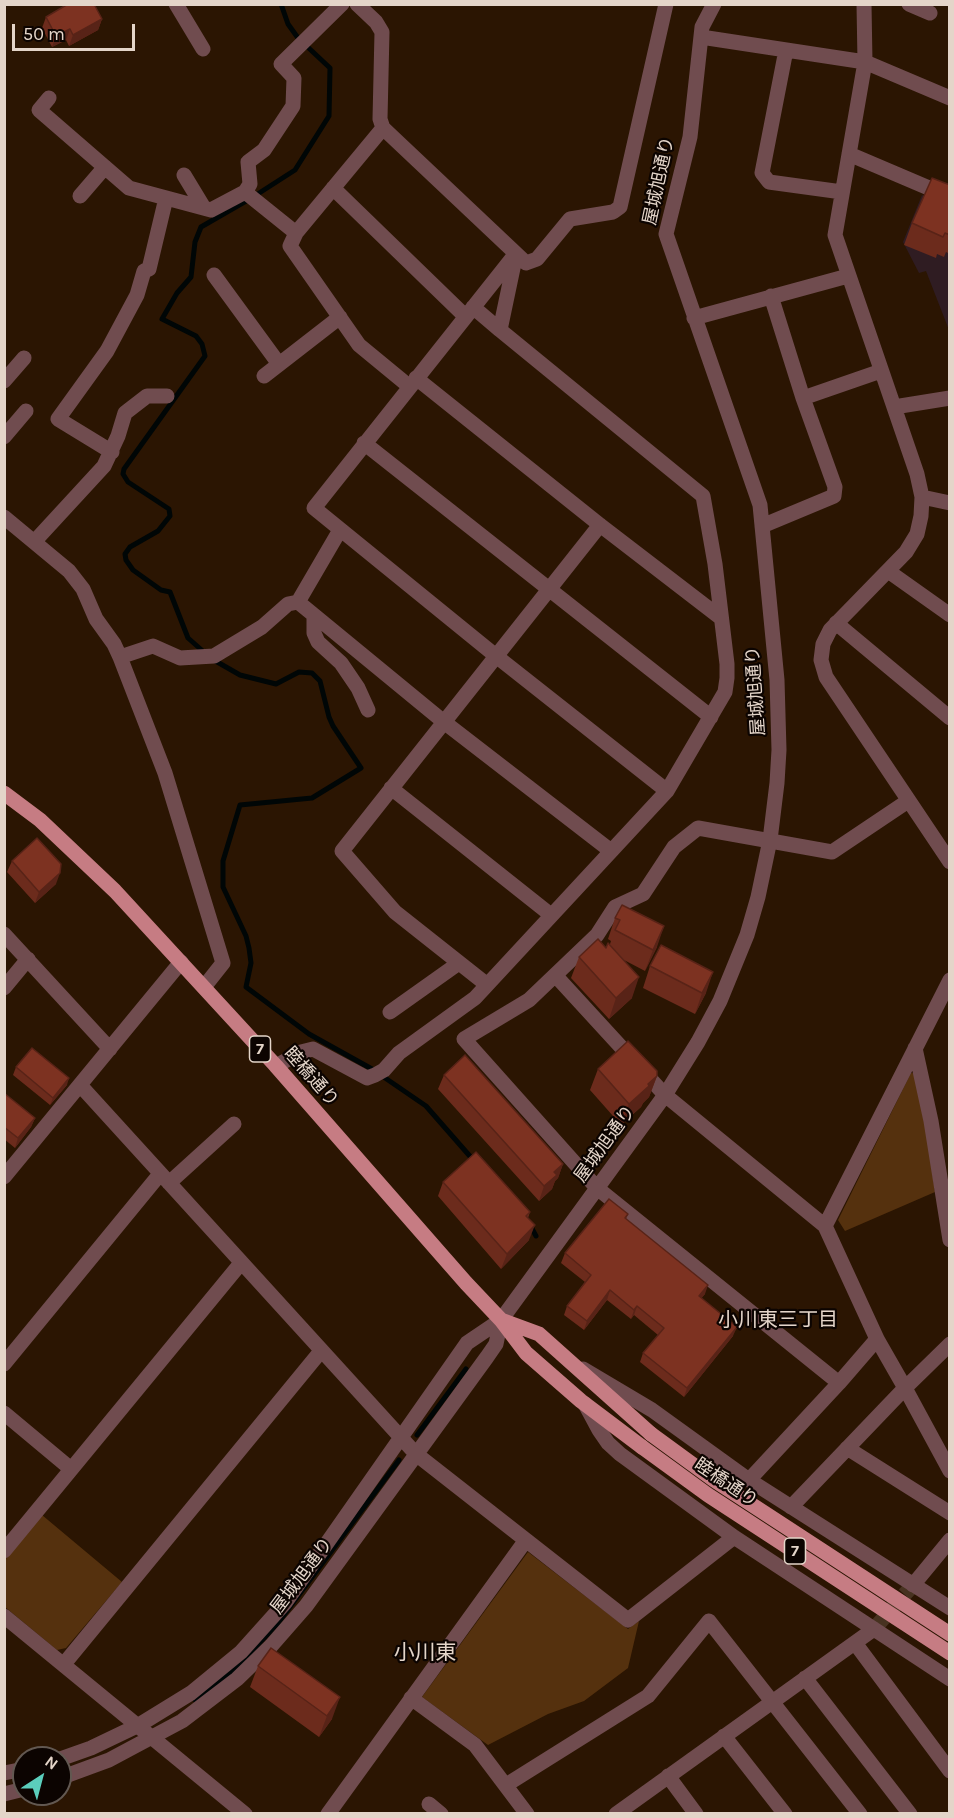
<!DOCTYPE html>
<html>
<head>
<meta charset="utf-8">
<style>
  body { margin:0 }
  #map { position:relative; width:954px; height:1818px; overflow:hidden; background:#2b1502; font-family:Karla,sans-serif }
  canvas { display:block }
  .frame { position:absolute; inset:0; border:6px solid #e4d5c9; pointer-events:none }
  .north { position:absolute; left:12px; top:1746px; width:60px; height:60px; box-sizing:border-box; background:#0c0401; border:2px solid #625851; border-radius:50%; rotate:36deg; font-size:16px; font-weight:700; line-height:24px; text-align:center; color:#e4d5c9 }
  .north::after { content:''; display:block; margin:auto; width:21px; height:27px; background:#5bcebc; clip-path:polygon(50% 0,100% 100%,50% 72%,0 100%) }
  .scale { position:absolute; left:12px; top:24px; width:123px; height:27px; box-sizing:border-box; border:3px solid #e4d5c9; border-top:0; padding-left:8px; font-size:18px; line-height:21px; white-space:nowrap; color:#e4d5c9; -webkit-text-stroke:4px #0c0401; paint-order:stroke }
</style>
</head>
<body>
<div id="map">
<canvas width="954" height="1818"></canvas>
<div class="frame"></div>
<div class="north">N</div>
<div class="scale">50 m</div>
</div>
<script>
const c = document.querySelector('canvas').getContext('2d');
c.lineJoin = 'round';
function fillPath(path, color) { c.fillStyle = color; c.fill(path, 'evenodd'); }
const toPath = rows => new Path2D(rows.map(r => 'M' + r).join(''));
function strokePath(path, color, width, dash) { c.strokeStyle = color; c.lineWidth = width; c.lineCap = dash ? 'butt' : 'round'; c.setLineDash(dash || []); c.stroke(path); }
function drawText(font, color, halo, rows, align = 'center') {
  c.font = font + ' Karla,"Noto Sans JP",sans-serif'; c.lineWidth = 4.5; c.setLineDash([]); c.textBaseline = 'middle'; c.strokeStyle = halo; c.fillStyle = color; for (const [text, x, y, turn = 0] of rows) {
    c.save(); c.translate(x, y); c.rotate((+turn || 0) * Math.PI / 180); c.textAlign = isNaN(turn) ? turn : align; if (halo) c.strokeText(text, 0, 0); c.fillText(text, 0, 0); c.restore();
  }
}
const education = toPath([
  [922,195,949,207,949,330,926,271,919,273,903,242]
]);
const green = toPath([
  [911,1073,919,1074,935,1192,845,1231,838,1220],
  [42,1515,122,1582,66,1648,57,1650,5,1607,4,1561],
  [528,1552,628,1629,639,1621,628,1668,584,1701,548,1714,488,1745,422,1697]
]);
const stream = toPath([
  [205,653,188,638,170,592,161,590,133,570,126,560,125,554,130,547,158,531,170,516,169,509,128,482,123,474,124,469,205,356,202,344,196,336,162,319,177,293,191,277,195,242,201,227,253,197,295,170,329,116,330,68,298,38,288,24,281,4],
  [212,659,240,675,276,684,299,672,312,673,320,681,329,717,333,726,361,768,312,798,240,805,223,861,223,887,246,936,249,948,251,963,246,987,309,1034,372,1069,426,1106,475,1162],
  [530,1225,536,1236],
  [417,1435,466,1369],
  [195,1700,238,1666,278,1623,399,1460]
]);
const minorTunnel = toPath([
  [874,1629,913,1585]
]);
const minor = toPath([
  [176,4,203,49],
  [357,4,376,22,382,32,380,119,383,128,526,263,537,259,570,219,613,212,620,207,666,4],
  [864,4,865,62,835,235,917,474,922,497,921,516,917,534,906,552,830,630,823,644,821,660,826,677,950,862],
  [909,4,930,13],
  [701,37,865,62,950,98],
  [786,50,762,173,769,182,842,192],
  [49,98,39,110,129,188,211,210,245,192,296,233],
  [383,128,296,233,290,246,359,345,410,387],
  [849,154,950,197],
  [184,175,204,208],
  [333,188,465,316],
  [245,192,250,184,248,162,264,150,293,106,294,78,281,64,342,4],
  [80,196,105,167],
  [514,256,314,508,496,656,667,791],
  [214,275,279,364],
  [473,307,500,330],
  [694,318,848,276],
  [264,376,340,317],
  [416,378,600,525,721,618],
  [4,381,24,358],
  [803,398,881,371],
  [894,407,950,398],
  [4,437,26,411],
  [364,443,711,717],
  [112,452,58,419,107,351,137,295,144,271,149,269,166,198],
  [922,497,950,503],
  [4,517,69,571,83,589,96,619,114,644,120,657,165,773,223,963,204,987],
  [762,526,834,496,835,487,803,398,771,296],
  [340,530,298,602,444,722,611,851],
  [34,542,104,466,118,436,125,413,147,396,167,396],
  [888,571,950,615],
  [314,616,314,633,318,642,341,663,358,688,368,710],
  [836,623,950,718],
  [120,657,153,646,180,658,214,656,262,627,288,604,298,602],
  [391,788,551,915],
  [4,934,110,1049],
  [555,975,665,1095,825,1226],
  [486,984,395,912,342,851,600,525],
  [4,988,28,959],
  [390,1012,459,963],
  [915,1048,931,1121,950,1240],
  [276,1066,301,1052,313,1049,367,1078,375,1075,384,1070,399,1053,475,998,667,791,725,692,727,678,727,664,715,564,703,496,500,330,516,254],
  [80,1085,416,1454,628,1620,734,1537],
  [4,1177,181,962],
  [169,1183,234,1124],
  [950,1344,905,1388,950,1471],
  [4,1364,160,1174],
  [583,1369,652,1410,749,1480,950,1608],
  [839,1383,877,1339],
  [585,1404,599,1430,608,1443,620,1454,734,1537,950,1679],
  [4,1413,71,1469],
  [847,1448,950,1513],
  [749,1480,839,1383,597,1188,464,1039,529,1000,597,935,615,907,643,894,674,847,698,828,832,852,908,801],
  [791,1507,905,1388,877,1339,825,1226,950,980],
  [4,1551,241,1263],
  [913,1585,950,1540],
  [4,1616,245,1814],
  [855,1643,950,1771],
  [64,1664,321,1351],
  [805,1678,910,1814],
  [411,1698,475,1745,527,1814],
  [724,1736,785,1814],
  [60,1759,91,1748,139,1725,191,1693,241,1652,285,1603,467,1343,501,1320,665,1095,698,1042,720,1001,747,935,758,897,770,840,777,783,779,750,777,680,760,505,666,234,690,137,702,27,714,4],
  [4,1773,24,1769],
  [668,1776,696,1814],
  [60,1778,109,1760,182,1721,237,1679,271,1646,306,1606,487,1357,496,1344,501,1320],
  [506,1785,648,1696,709,1621,860,1814],
  [4,1794,24,1789],
  [429,1804,441,1814],
  [328,1814,526,1540],
  [616,1814,874,1629]
]);
const major = toPath([
  [4,793,40,820,115,891,276,1066,466,1283,501,1320,526,1353,581,1401,642,1447],
  [501,1320,539,1334,651,1434]
]);
const majorBridge = toPath([
  [651,1434,714,1480,950,1634],
  [642,1447,708,1495,950,1653]
]);
const wall = toPath([
  [46,17,102,19,98,30,69,46,66,40,52,47,42,28],
  [950,185,950,254,946,252,944,257,937,254,936,258,904,245,912,223],
  [12,861,56,884,35,903,7,872],
  [622,905,657,947,645,971,624,960,632,998,609,1019,571,978,579,957,606,948,610,944,611,941,608,939,615,918],
  [650,966,706,993,695,1014,643,988],
  [16,1067,67,1085,50,1105,13,1075],
  [598,1069,657,1076,649,1097,643,1103,641,1107,621,1125,590,1090],
  [444,1075,563,1164,558,1178,555,1181,552,1189,539,1201,438,1089],
  [4,1093,35,1118,31,1127,15,1148,4,1139],
  [443,1182,530,1212,528,1218,529,1240,501,1269,438,1196],
  [628,1214,626,1219,705,1294,701,1298,733,1336,684,1397,640,1362,643,1353,658,1335,634,1315,631,1319,607,1300,584,1330,564,1315,567,1306,585,1282,561,1263,565,1253],
  [258,1666,332,1719,319,1737,250,1687]
]);
const shadedWall = toPath([
  [102,19,98,30,69,46,73,35],
  [70,29,66,40,52,47,56,36],
  [60,873,56,884,35,903,39,892],
  [664,926,657,947,645,971,653,950],
  [713,972,706,993,695,1014,702,993],
  [639,977,632,998,609,1019,616,998],
  [657,1076,649,1097,643,1103,641,1107,621,1125,629,1104],
  [69,1078,67,1085,50,1105,53,1098],
  [35,1118,31,1127,15,1148,18,1138],
  [563,1164,558,1178,555,1181,552,1189,539,1201,544,1186,554,1172],
  [535,1225,529,1240,501,1269,507,1254],
  [708,1285,705,1294,696,1305,699,1296],
  [610,1290,607,1300,584,1330,587,1321],
  [637,1306,634,1315,631,1319,634,1310],
  [737,1327,733,1336,684,1397,687,1388],
  [340,1697,332,1719,319,1737,327,1716]
]);
const building = toPath([
  [68,4,94,4,102,19,73,35,70,29,56,36,46,17,68,4],
  [932,178,950,185,950,235,945,233,943,237,912,223,932,178],
  [37,838,61,864,60,873,39,892,12,861,37,838],
  [622,905,664,926,653,950,615,930,620,920,615,918,622,905],
  [598,939,606,948,608,943,639,977,616,998,579,957,598,939],
  [661,945,713,972,702,993,650,966,661,945],
  [628,1041,657,1071,657,1076,648,1084,649,1086,629,1104,598,1069,628,1041],
  [32,1048,69,1078,53,1098,16,1067,32,1048],
  [465,1055,563,1164,554,1172,557,1175,544,1186,444,1075,465,1055],
  [4,1093,35,1118,18,1138,4,1127,4,1093],
  [476,1152,530,1212,526,1216,535,1225,507,1254,443,1182,476,1152],
  [609,1199,628,1214,625,1218,708,1285,699,1296,737,1327,687,1388,643,1353,664,1328,637,1306,634,1310,610,1290,587,1321,567,1306,591,1275,565,1253,609,1199],
  [271,1648,340,1697,327,1716,258,1666,271,1648]
]);
const shields = [
  [260,1049,21],
  [795,1551,21]
];
const shieldNames = [
  ["7",260,1049],
  ["7",795,1551]
];
const streetNames = [
  ["屋城旭通り",659,181,-78],
  ["屋城旭通り",756,691,-94],
  ["睦橋通り",311,1077,49],
  ["屋城旭通り",605,1144,-54],
  ["睦橋通り",726,1483,34],
  ["屋城旭通り",302,1576,-53]
];
const neighbourhoodNames = [
  ["小川東三丁目",778,1320]
];
const quarterNames = [
  ["小川東",425,1653]
];
fillPath(education, '#2f1c22');
fillPath(green, '#55310e');
strokePath(stream, '#000606', 5);
strokePath(minorTunnel, '#473220', 15, [15, 8]);
strokePath(minor, '#704c4f', 15);
strokePath(major, '#c67c83', 15);
strokePath(majorBridge, '#c67c83', 15);
fillPath(wall, '#6c2b1c');
fillPath(shadedWall, '#582317');
fillPath(building, '#7d3221');
strokePath(building, '#582317', 1.5);
for (const [x, y, w] of shields) { const box = new Path2D(); box.roundRect(x - w / 2, y - 13, w, 26, 4.5); c.fillStyle = '#0c0401'; c.fill(box); strokePath(box, '#e4d5c9', 1.5); }
drawText('bold 16px', '#e4d5c9', null, shieldNames);
drawText('18px', '#e4d5c9', '#0c0401', streetNames);
drawText('20px', '#e4d5c9', '#0c0401', neighbourhoodNames);
drawText('21px', '#e4d5c9', '#0c0401', quarterNames);
</script>
</body>
</html>
